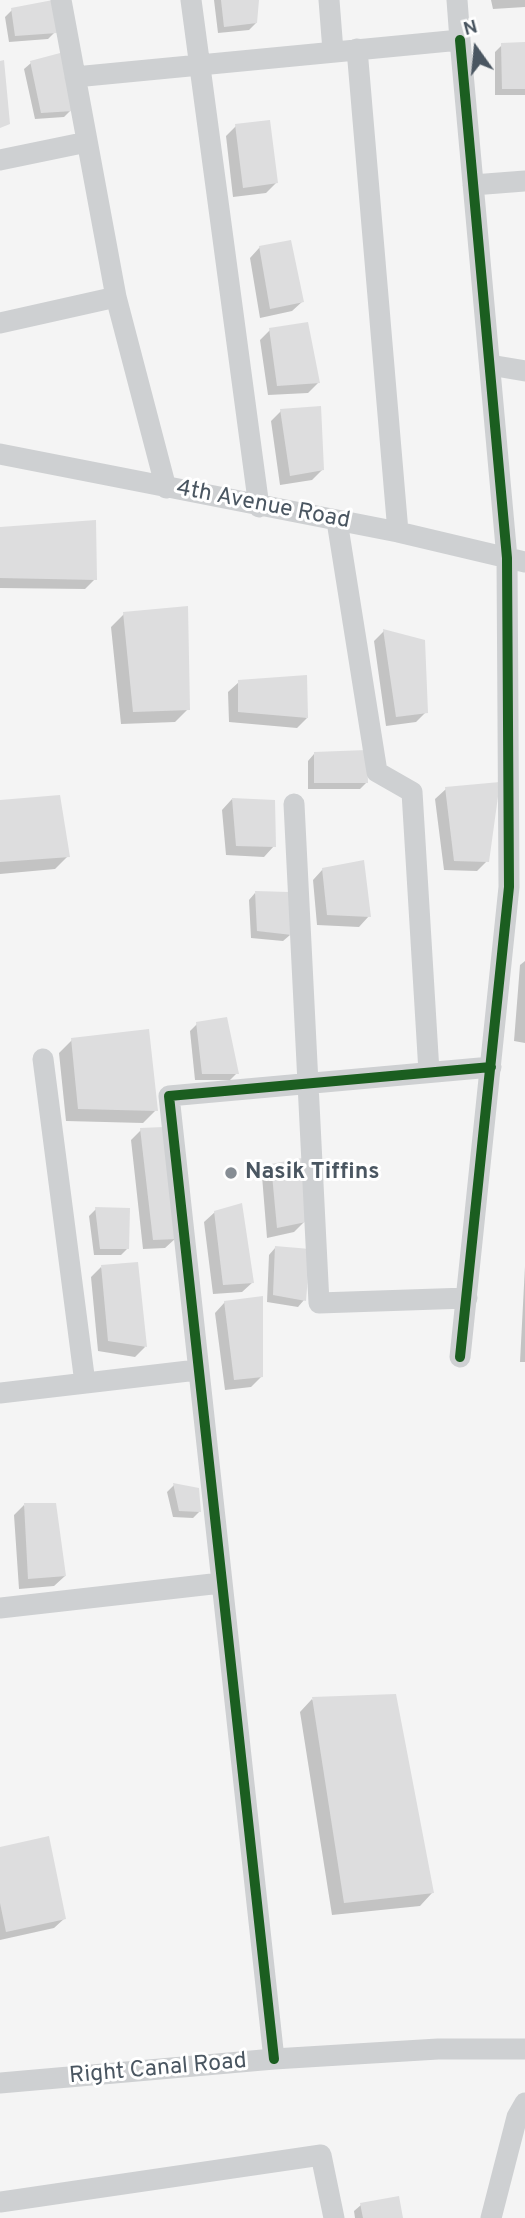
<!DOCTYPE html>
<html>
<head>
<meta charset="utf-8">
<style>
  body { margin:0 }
  #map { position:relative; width:525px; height:2218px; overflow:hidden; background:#f4f4f4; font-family:Overpass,sans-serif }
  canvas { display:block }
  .north { position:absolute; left:441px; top:14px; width:70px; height:70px; -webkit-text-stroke:5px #fff; paint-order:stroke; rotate:345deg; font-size:19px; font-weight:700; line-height:28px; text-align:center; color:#4a5661 }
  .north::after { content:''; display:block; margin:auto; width:24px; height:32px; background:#4a5661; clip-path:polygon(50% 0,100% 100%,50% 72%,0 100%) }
</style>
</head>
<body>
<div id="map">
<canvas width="525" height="2218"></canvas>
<div class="north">N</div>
</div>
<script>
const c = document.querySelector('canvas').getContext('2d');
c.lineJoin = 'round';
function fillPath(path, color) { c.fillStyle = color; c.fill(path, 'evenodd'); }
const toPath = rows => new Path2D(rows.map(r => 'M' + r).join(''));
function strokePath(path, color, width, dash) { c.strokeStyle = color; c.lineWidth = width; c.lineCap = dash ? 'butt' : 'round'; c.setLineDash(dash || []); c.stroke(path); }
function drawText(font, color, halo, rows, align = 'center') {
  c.font = font + ' Overpass,sans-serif'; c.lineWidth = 6; c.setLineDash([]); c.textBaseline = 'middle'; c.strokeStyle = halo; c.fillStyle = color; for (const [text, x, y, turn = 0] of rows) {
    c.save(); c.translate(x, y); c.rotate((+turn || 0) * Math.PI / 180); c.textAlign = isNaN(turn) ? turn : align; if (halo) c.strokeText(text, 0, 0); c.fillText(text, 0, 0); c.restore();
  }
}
const shadow = toPath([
  [214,0,258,0,256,23,249,30,218,33],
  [491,0,525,0,525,7,493,9],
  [12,10,55,32,48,39,9,42,5,17],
  [525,43,525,95,495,95,495,52,502,45],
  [31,63,71,110,64,117,35,119,24,69],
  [236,126,276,183,266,193,233,197,226,136],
  [260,247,303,301,292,311,260,318,250,258],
  [270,330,318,383,308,393,268,395,260,340],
  [281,411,323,469,312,480,280,485,271,421],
  [0,529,95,579,85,589,0,588],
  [124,614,188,709,175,722,121,724,111,627],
  [384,631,426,712,416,722,386,726,374,641],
  [239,682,307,718,297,728,229,722,228,692],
  [314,754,367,782,360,789,308,789,308,761],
  [446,789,487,861,477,871,444,870,435,799],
  [232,799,274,846,264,857,226,855,222,810],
  [0,801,68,856,55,869,0,874],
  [323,869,369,916,359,927,317,925,313,880],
  [255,893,290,935,283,941,251,938,249,900],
  [525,961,525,1043,514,1041,520,965],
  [197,1024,237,1073,230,1080,195,1080,190,1031],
  [72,1040,156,1110,143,1123,66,1121,59,1053],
  [141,1130,176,1238,165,1248,143,1249,131,1140],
  [272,1166,304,1222,294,1232,267,1238,262,1176],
  [96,1209,128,1248,121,1255,94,1255,89,1216],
  [215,1212,253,1282,242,1292,213,1294,204,1222],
  [275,1248,304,1300,298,1307,267,1302,269,1255],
  [525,1266,525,1362,520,1362],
  [101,1267,145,1347,135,1357,98,1351,91,1277],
  [225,1302,261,1377,251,1387,225,1390,215,1313],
  [174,1485,200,1511,193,1518,173,1517,167,1492],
  [24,1505,65,1576,54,1586,19,1589,14,1515],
  [312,1699,432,1893,420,1906,332,1915,300,1712],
  [0,1848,65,1918,54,1928,0,1940],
  [361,2205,401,2218,355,2218,354,2211]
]);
const building = toPath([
  [53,0,57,33,15,36,11,8],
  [221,0,259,0,257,23,224,27],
  [525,42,525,89,502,89,501,43],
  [64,52,73,111,41,113,30,61],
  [4,60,10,124,0,128,0,61],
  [270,120,278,183,243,188,235,124],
  [291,240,304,302,270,309,259,246],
  [308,322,320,383,277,386,269,328],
  [321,406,324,470,290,476,280,409],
  [96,520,97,580,0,578,0,527],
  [188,606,190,710,133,712,123,612],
  [383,629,425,640,428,713,396,717],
  [307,675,308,718,238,712,238,680],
  [367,750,368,783,314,783,314,752],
  [500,782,489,862,454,861,445,787],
  [60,795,70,857,0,862,0,800],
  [232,798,275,800,276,847,236,846],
  [364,860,371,917,327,915,322,868],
  [255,891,289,892,292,935,257,931],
  [227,1017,239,1074,202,1074,196,1022],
  [149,1029,158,1111,78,1109,71,1038],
  [164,1127,177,1239,153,1240,140,1128],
  [302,1158,306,1222,277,1228,271,1164],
  [242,1203,254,1283,223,1285,214,1211],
  [95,1207,130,1208,129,1249,100,1249],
  [275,1246,310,1249,306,1301,273,1295],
  [138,1262,147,1347,108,1341,101,1265],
  [263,1296,263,1377,234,1380,224,1301],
  [173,1483,199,1488,201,1512,179,1511],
  [24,1503,56,1503,66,1576,28,1579],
  [396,1694,434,1893,344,1903,312,1697],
  [49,1836,66,1919,6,1932,0,1903,0,1847],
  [399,2196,403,2218,363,2218,360,2203]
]);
const minor = toPath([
  [61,0,116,297,166,488],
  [191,0,259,507],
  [329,0,333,51],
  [460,40,507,558,509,887,460,1357],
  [357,49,398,532],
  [75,77,460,40,457,0],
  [0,160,87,142],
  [473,185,525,181],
  [0,323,116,297],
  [490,365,525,371],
  [0,454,398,532,525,562],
  [337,521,377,772,412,792,429,1072],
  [294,804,319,1303,467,1298],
  [43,1059,85,1383],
  [0,1393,197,1370],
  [0,1608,221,1583],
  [274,2059,169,1096,491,1067],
  [0,2083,274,2059,438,2049,525,2049],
  [0,2202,321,2155,334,2218],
  [491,2218,517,2117,525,2103]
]);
const cycleway = toPath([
  [460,40,507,558,509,887,460,1357],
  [274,2059,169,1096,491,1067]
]);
const markers = [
  [231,1173,7,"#868d94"]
];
const streetNames = [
  ["4th Avenue Road",263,506,11],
  ["Right Canal Road",158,2070,-5]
];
const poiNames = [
  ["Nasik Tiffins",245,1173]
];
fillPath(shadow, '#0003');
fillPath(building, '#ddddde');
strokePath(minor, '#ced0d2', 21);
strokePath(cycleway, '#1b5e20', 10);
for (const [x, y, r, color] of markers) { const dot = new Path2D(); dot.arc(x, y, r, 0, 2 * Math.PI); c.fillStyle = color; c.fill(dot); strokePath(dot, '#fff', 2.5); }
drawText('23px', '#4a5661', '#fff', streetNames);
drawText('bold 23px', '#4a5661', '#fff', poiNames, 'left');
</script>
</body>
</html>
